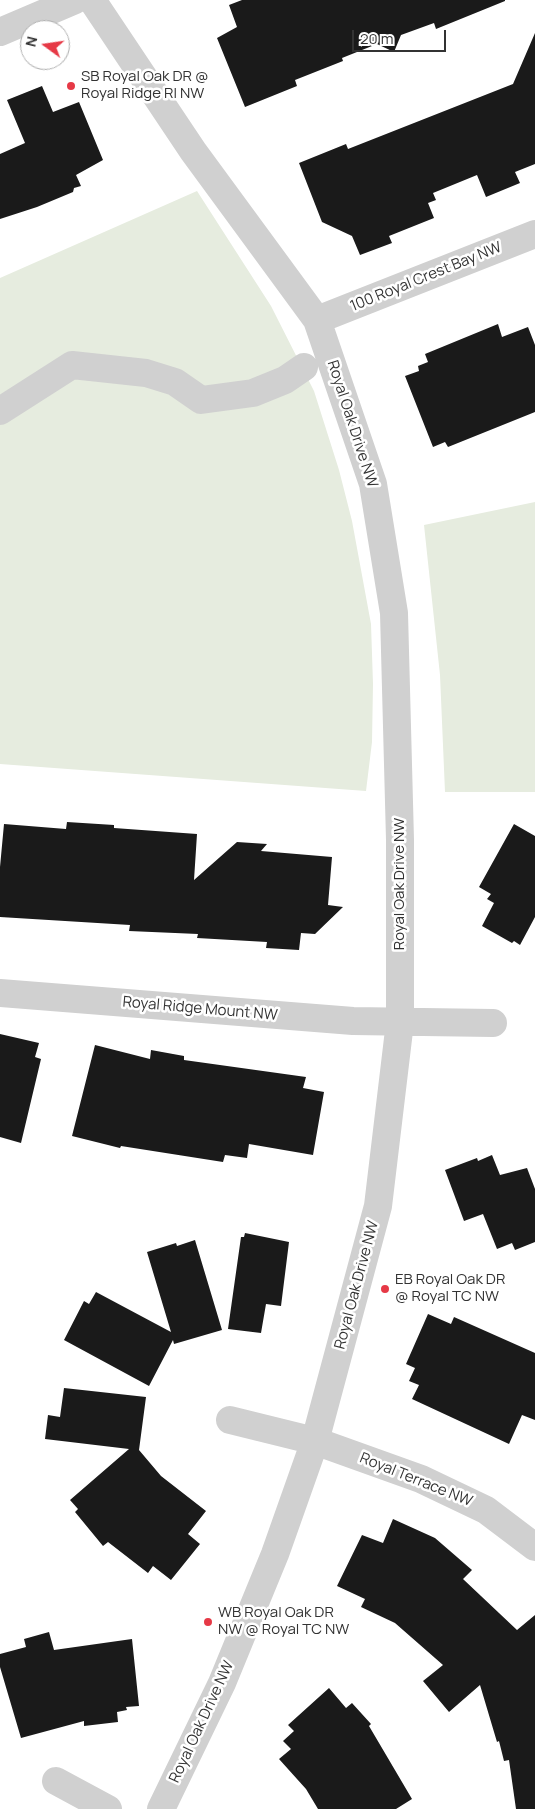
<!DOCTYPE html>
<html>
<head>
<meta charset="utf-8">
<style>
  body { margin:0 }
  #map { position:relative; width:535px; height:1809px; overflow:hidden; background:#fff; font-family:Manrope,sans-serif }
  canvas { display:block }
  .north { position:absolute; left:20px; top:20px; width:50px; height:50px; box-sizing:border-box; background:#fff; border:1px solid #adadad; border-radius:50%; rotate:284deg; font-size:14px; font-weight:700; line-height:20px; text-align:center; color:#333 }
  .north::after { content:''; display:block; margin:auto; width:18px; height:22px; background:#e63946; clip-path:polygon(50% 0,100% 100%,50% 72%,0 100%) }
  .scale { position:absolute; left:352px; top:30px; width:94px; height:22px; box-sizing:border-box; border:2px solid #333; border-top:0; padding-left:6px; font-size:15px; line-height:18px; white-space:nowrap; color:#333; -webkit-text-stroke:4px #fff; paint-order:stroke }
</style>
</head>
<body>
<div id="map">
<canvas width="535" height="1809"></canvas>
<div class="north">N</div>
<div class="scale">20 m</div>
</div>
<script>
const c = document.querySelector('canvas').getContext('2d');
c.lineJoin = 'round';
function fillPath(path, color) { c.fillStyle = color; c.fill(path, 'evenodd'); }
const toPath = rows => new Path2D(rows.map(r => 'M' + r).join(''));
function strokePath(path, color, width, dash) { c.strokeStyle = color; c.lineWidth = width; c.lineCap = dash ? 'butt' : 'round'; c.setLineDash(dash || []); c.stroke(path); }
function drawText(font, color, halo, rows, align = 'center') {
  c.font = font + ' Manrope,sans-serif'; c.lineWidth = 5; c.setLineDash([]); c.textBaseline = 'middle'; c.strokeStyle = halo; c.fillStyle = color; for (const [text, x, y, turn = 0] of rows) {
    c.save(); c.translate(x, y); c.rotate((+turn || 0) * Math.PI / 180); c.textAlign = isNaN(turn) ? turn : align; if (halo) c.strokeText(text, 0, 0); c.fillText(text, 0, 0); c.restore();
  }
}
const green = toPath([
  [197,191,271,306,314,391,339,470,352,521,371,624,373,684,372,742,366,791,0,764,0,278],
  [535,502,535,792,445,792,440,675,424,525]
]);
const building = toPath([
  [242,0,505,0,505,1,436,29,434,23,401,35,394,52,377,44,342,58,343,61,295,80,297,86,245,107,217,38,237,27,229,5],
  [535,33,535,164,515,172,520,183,486,197,477,175,433,193,436,200,428,203,434,218,389,236,392,243,360,255,352,236,322,222,299,163,346,144,348,149,513,84],
  [42,86,53,112,79,102,103,160,76,175,81,186,74,188,73,192,37,207,0,219,0,154,25,143,7,100],
  [498,324,502,337,528,327,535,345,535,412,448,447,445,442,433,447,405,376,419,371,418,366,428,362,425,354],
  [67,822,114,825,114,828,197,834,194,880,237,842,267,844,261,851,332,857,328,905,343,907,315,934,301,933,299,950,266,948,267,942,197,938,198,934,129,931,130,925,0,917,0,867,4,824,66,829],
  [514,824,535,836,535,917,520,945,514,941,512,943,482,926,494,903,487,899,491,894,479,887],
  [0,1034,39,1043,35,1057,41,1059,21,1143,0,1137],
  [95,1045,150,1059,151,1050,184,1056,184,1060,306,1077,303,1088,324,1092,313,1155,249,1144,247,1158,225,1155,223,1162,121,1146,120,1148,72,1136],
  [492,1155,500,1175,527,1168,535,1189,535,1242,515,1250,512,1243,497,1249,483,1214,464,1221,445,1170,477,1158,478,1161],
  [245,1233,289,1242,281,1306,266,1304,261,1333,228,1329,241,1237,244,1237],
  [195,1240,222,1330,174,1344,173,1340,149,1386,64,1340,84,1301,89,1304,96,1292,171,1332,147,1252,176,1243,177,1246],
  [428,1314,451,1324,454,1317,535,1353,535,1420,522,1415,509,1444,412,1399,419,1385,409,1381,415,1368,406,1364],
  [64,1388,146,1397,139,1450,161,1476,206,1511,188,1534,200,1544,171,1580,153,1566,148,1573,108,1542,103,1546,75,1512,78,1509,70,1500,129,1449,45,1439,48,1415,60,1417],
  [393,1519,435,1538,472,1570,463,1579,517,1630,535,1615,535,1809,516,1809,509,1760,504,1761,499,1741,497,1742,480,1685,449,1712,423,1681,443,1665,395,1623,361,1607,365,1599,337,1586,362,1535,383,1543],
  [49,1632,54,1650,132,1639,139,1706,126,1707,127,1710,117,1712,118,1722,84,1726,84,1721,21,1738,0,1667,0,1654,26,1647,24,1639],
  [329,1688,346,1708,352,1703,371,1724,369,1726,412,1799,396,1809,318,1809,306,1789,279,1759,291,1749,283,1741,294,1731,288,1725]
]);
const minor = toPath([
  [92,0,193,151,317,320,373,484,394,613,400,840,400,1022,378,1206,315,1441,275,1554,222,1683,161,1809],
  [0,32,75,0],
  [317,320,535,234],
  [0,411,72,365,146,373,175,382,201,400,253,393,285,380,304,367],
  [0,993,353,1021,493,1023],
  [230,1420,315,1441,421,1479,486,1510,535,1547],
  [56,1781,108,1809]
]);
const markers = [
  [71,86,5,"#e63946"],
  [385,1289,5,"#e63946"],
  [208,1622,5,"#e63946"]
];
const poiNames = [
  ["SB Royal Oak DR @",81,77],
  ["Royal Ridge RI NW",81,94],
  ["EB Royal Oak DR",395,1280],
  ["@ Royal TC NW",395,1297],
  ["WB Royal Oak DR",218,1613],
  ["NW @ Royal TC NW",218,1630]
];
const streetNames = [
  ["100 Royal Crest Bay NW",426,277,-22],
  ["Royal Oak Drive NW",352,424,72],
  ["Royal Oak Drive NW",400,884,-90],
  ["Royal Ridge Mount NW",200,1009,5],
  ["Royal Oak Drive NW",357,1285,-75],
  ["Royal Terrace NW",416,1480,22],
  ["Royal Oak Drive NW",202,1722,-65]
];
fillPath(green, '#e6ecdf');
fillPath(building, '#1a1a1a');
strokePath(minor, '#d0d0d0', 28);
for (const [x, y, r, color] of markers) { const dot = new Path2D(); dot.arc(x, y, r, 0, 2 * Math.PI); c.fillStyle = color; c.fill(dot); strokePath(dot, '#fff', 2); }
drawText('15px', '#333', '#fff', poiNames, 'left');
drawText('15px', '#333', '#fff', streetNames);
</script>
</body>
</html>
